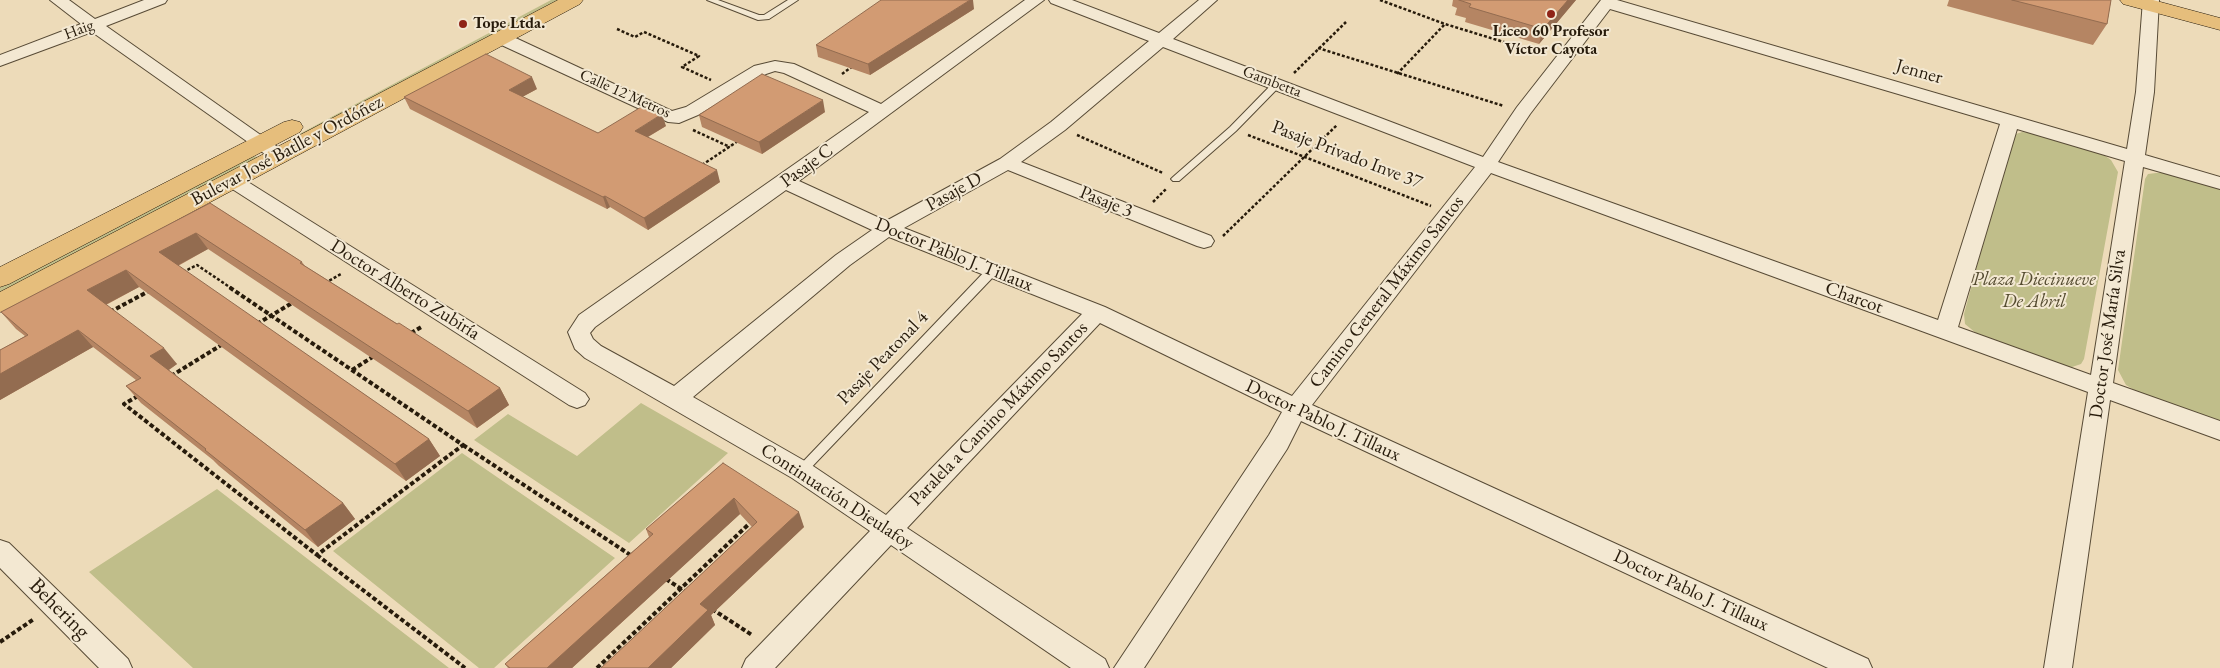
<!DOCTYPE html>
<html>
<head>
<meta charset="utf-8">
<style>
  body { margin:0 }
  canvas { display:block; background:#eddbb9 }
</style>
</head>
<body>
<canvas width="2220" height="668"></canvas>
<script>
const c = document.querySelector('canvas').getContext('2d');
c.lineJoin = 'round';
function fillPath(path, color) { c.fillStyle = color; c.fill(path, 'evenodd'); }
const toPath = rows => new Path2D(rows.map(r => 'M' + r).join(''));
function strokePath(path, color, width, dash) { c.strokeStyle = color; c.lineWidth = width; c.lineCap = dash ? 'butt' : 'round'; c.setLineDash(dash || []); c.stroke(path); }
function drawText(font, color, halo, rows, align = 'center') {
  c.font = font + ' "EB Garamond",serif'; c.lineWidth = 4; c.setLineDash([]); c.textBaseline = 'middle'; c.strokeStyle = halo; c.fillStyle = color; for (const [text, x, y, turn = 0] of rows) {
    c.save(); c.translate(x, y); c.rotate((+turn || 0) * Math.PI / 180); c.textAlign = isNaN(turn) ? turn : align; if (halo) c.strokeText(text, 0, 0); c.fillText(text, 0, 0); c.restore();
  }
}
const green = toPath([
  [551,0,560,0,291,140,290,139],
  [2022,132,2031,133,2101,153,2111,160,2118,172,2084,359,2081,364,2072,367,2062,366,1982,338,1965,324,1964,314,2011,139,2016,134],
  [252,156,259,157,0,294,0,286],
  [2156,173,2167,173,2220,188,2220,423,2139,393,2126,385,2118,370,2145,179,2148,174],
  [641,403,728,453,629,543,474,440,508,414,577,456],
  [462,453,615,558,494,668,479,668,333,551],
  [217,489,449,668,193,668,89,572]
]);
const pathFar1 = toPath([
  [1380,0,1445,24,1543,54],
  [617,29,635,37,644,32,699,56,682,67,711,80],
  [1318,48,1504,106],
  [1294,73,1346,22],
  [842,74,853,66],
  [1397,74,1445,24],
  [693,130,730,147],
  [1077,135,1163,173],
  [1248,135,1431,206],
  [702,165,738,141],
  [1153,202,1166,189],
  [1223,236,1337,125],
  [183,272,197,265,231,288],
  [325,283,341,274]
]);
const path = toPath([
  [110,312,149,291],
  [257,324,292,303],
  [411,333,423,326],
  [352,370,374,356],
  [171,376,223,344],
  [138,396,124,404,317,555,463,445,229,287],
  [463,445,632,556],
  [317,555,465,668],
  [666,579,686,592],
  [712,609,752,635],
  [0,642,34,619],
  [597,668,751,522]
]);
const service = toPath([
  [707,0,718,0,759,15,764,15,788,0,798,0,769,19,758,20,707,0],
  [1277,81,1281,84,1280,86,1236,131,1179,181,1173,181,1171,179,1173,177,1230,127,1274,82,1277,81],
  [992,267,996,268,997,271,996,274,805,474,801,476,797,474,795,471,797,468,988,268,992,267]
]);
const minor = toPath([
  [50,0,69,0,95,19,144,0,167,0,165,3,106,26,289,155,286,159,272,159,92,32,0,66,0,55,81,24,50,0],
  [1025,0,1044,0,799,181,886,221,1000,159,1051,122,1149,41,1051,3,1049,0,1072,0,1159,33,1199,0,1217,0,1173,39,1483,157,1517,107,1601,0,1617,0,2127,149,2136,92,2143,0,2159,0,2154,92,2145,155,2220,177,2220,189,2143,167,2113,383,2220,421,2220,440,2110,400,2072,668,2044,668,2088,392,1491,173,1312,405,1868,659,1872,668,1828,668,1301,421,1287,449,1144,668,1114,668,1269,435,1282,412,1100,323,907,528,1105,659,1109,668,1071,668,891,545,775,668,742,668,746,659,870,531,792,478,585,358,575,349,568,332,579,315,869,112,784,73,775,71,766,74,698,115,679,123,668,122,495,42,492,38,495,34,501,33,507,34,672,111,686,107,754,66,775,61,794,64,881,104,1025,0],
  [1610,9,2000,124,1938,320,1498,162,1530,114,1610,9],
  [1163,47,1475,167,1292,396,1105,307,904,228,1008,170,1197,246,1204,248,1211,246,1214,241,1211,236,1021,162,1065,130,1163,47],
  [2017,129,2125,161,2091,375,1958,327,2017,129],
  [786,190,872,230,836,255,674,386,601,346,593,339,590,333,595,327,786,190],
  [889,237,1082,314,886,515,810,464,693,397,850,265,889,237],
  [233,175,240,177,585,393,589,399,585,405,577,408,569,405,226,185,223,181,226,177,233,175],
  [0,540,9,543,128,659,132,668,99,668,0,568,0,540]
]);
const primary = toPath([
  [558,0,583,0,580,4,9,310,0,312,0,292,558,0],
  [2120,0,2153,0,2220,18,2220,30,2123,4,2120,0],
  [292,120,300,122,303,127,300,132,9,284,0,287,0,267,284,122,292,120]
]);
const wall = toPath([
  [1453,0,1576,0,1539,44,1465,22,1466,18,1455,15,1457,8,1452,6],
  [1949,0,2111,0,2107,24,2093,45,1947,6],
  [974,9,870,75,818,57,816,45],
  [537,89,522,97,598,133,666,126,648,137,720,182,648,230,610,207,607,209,410,109,404,97],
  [825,112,762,154,702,127,699,115],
  [210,203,302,262,305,266,500,388,509,405,477,428,208,249,178,266,429,439,440,456,406,481,139,287,106,305,177,364,169,370,343,503,355,519,318,547,219,466,213,460,141,403,126,386,136,380,93,347,0,400,0,350,25,336,16,329,1,312],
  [723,463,804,527,711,615,715,625,671,668,601,668,752,527,740,514,572,668,508,668,505,664,649,537,646,529]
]);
const shadedWall = toPath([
  [970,0,973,0,974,9,870,75,868,64],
  [1568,0,1576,0,1539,44,1543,29],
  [532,77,537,89,513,102,509,90],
  [823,100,825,112,762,154,759,142],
  [662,114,666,126,639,142,635,131],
  [717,170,720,182,648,230,644,218],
  [605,196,610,207,607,209,603,197],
  [196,233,208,249,171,269,159,252],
  [126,270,139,287,101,307,87,290],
  [78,330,93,347,0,400,0,374],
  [164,348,177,364,164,373,150,356],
  [500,388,509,405,477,428,468,411],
  [429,439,440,456,406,481,395,464],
  [734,498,740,514,572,668,547,668],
  [343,503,355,519,318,547,305,530],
  [799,512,804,527,711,615,715,625,671,668,648,668,700,604]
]);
const building = toPath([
  [881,0,970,0,868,64,816,45,881,0],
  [1459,0,1568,0,1543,29,1469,7,1471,4,1459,0],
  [2012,0,2111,0,2107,24,2012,0],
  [486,54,532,77,509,90,598,133,646,104,660,110,662,114,635,131,717,170,644,218,605,196,603,197,404,97,486,54],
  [762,74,823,100,759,142,699,115,762,74],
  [210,203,302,262,300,263,397,324,399,323,500,388,468,411,196,233,159,252,429,439,395,464,126,270,87,290,164,348,150,356,343,503,305,530,205,450,206,449,126,386,141,378,78,330,0,374,0,350,28,335,1,312,210,203],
  [723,463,799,512,700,604,708,610,648,668,601,668,757,522,734,498,547,668,510,668,505,664,653,534,646,529,723,463]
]);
const markers = [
  [1551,14,5,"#8f2418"],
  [463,24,5,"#8f2418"]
];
const farPoinames = [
  ["Tope Ltda.",473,24],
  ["Liceo 60 Profesor",1551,32,"center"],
  ["Víctor Cayota",1551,50,"center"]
];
const farStreetnames = [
  ["Haig",79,30,-21],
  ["Gambetta",1272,82,21],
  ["Calle 12 Metros",625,94,24]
];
const streetNames = [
  ["Jenner",1919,72,16],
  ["Bulevar José Batlle y Ordóñez",287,151,-28],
  ["Pasaje Privado Inve 37",1347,155,21],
  ["Pasaje C",807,166,-36],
  ["Pasaje D",954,192,-29],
  ["Pasaje 3",1106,202,22],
  ["Doctor Pablo J. Tillaux",954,255,22],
  ["Doctor Alberto Zubiría",405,290,32],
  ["Camino General Máximo Santos",1387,292,-52],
  ["Charcot",1854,298,20],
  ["Doctor José María Silva",2108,334,-82],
  ["Pasaje Peatonal 4",883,358,-46],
  ["Paralela a Camino Máximo Santos",999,414,-46],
  ["Doctor Pablo J. Tillaux",1323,421,25],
  ["Continuación Dieulafoy",837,497,33],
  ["Doctor Pablo J. Tillaux",1691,591,25]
];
const parkNames = [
  ["Plaza Diecinueve",2034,280],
  ["De Abril",2034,302]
];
const nearStreetnames = [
  ["Behering",59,609,45]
];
fillPath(green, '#c0be8a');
strokePath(service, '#584b36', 2);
strokePath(minor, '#584b36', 2);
strokePath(primary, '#271b0b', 1);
strokePath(pathFar1, '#271b0b', 2.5, [3, 2]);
strokePath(path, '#271b0b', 4, [4.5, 2.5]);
fillPath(service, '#f3e8d2');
fillPath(minor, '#f3e8d2');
fillPath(primary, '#e6be7c');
fillPath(wall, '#b58563');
fillPath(shadedWall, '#936c50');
fillPath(building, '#d29b73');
strokePath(building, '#936c50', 1);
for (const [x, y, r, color] of markers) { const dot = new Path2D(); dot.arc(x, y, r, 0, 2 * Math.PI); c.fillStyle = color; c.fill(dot); strokePath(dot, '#f3e8d2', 2); }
drawText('bold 16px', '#271b0b', '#f3e8d2', farPoinames, 'left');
drawText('16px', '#271b0b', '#f3e8d2', farStreetnames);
drawText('19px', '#271b0b', '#f3e8d2', streetNames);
drawText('italic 19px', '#554c31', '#f3e8d2', parkNames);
drawText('22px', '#271b0b', '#f3e8d2', nearStreetnames);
</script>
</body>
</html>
